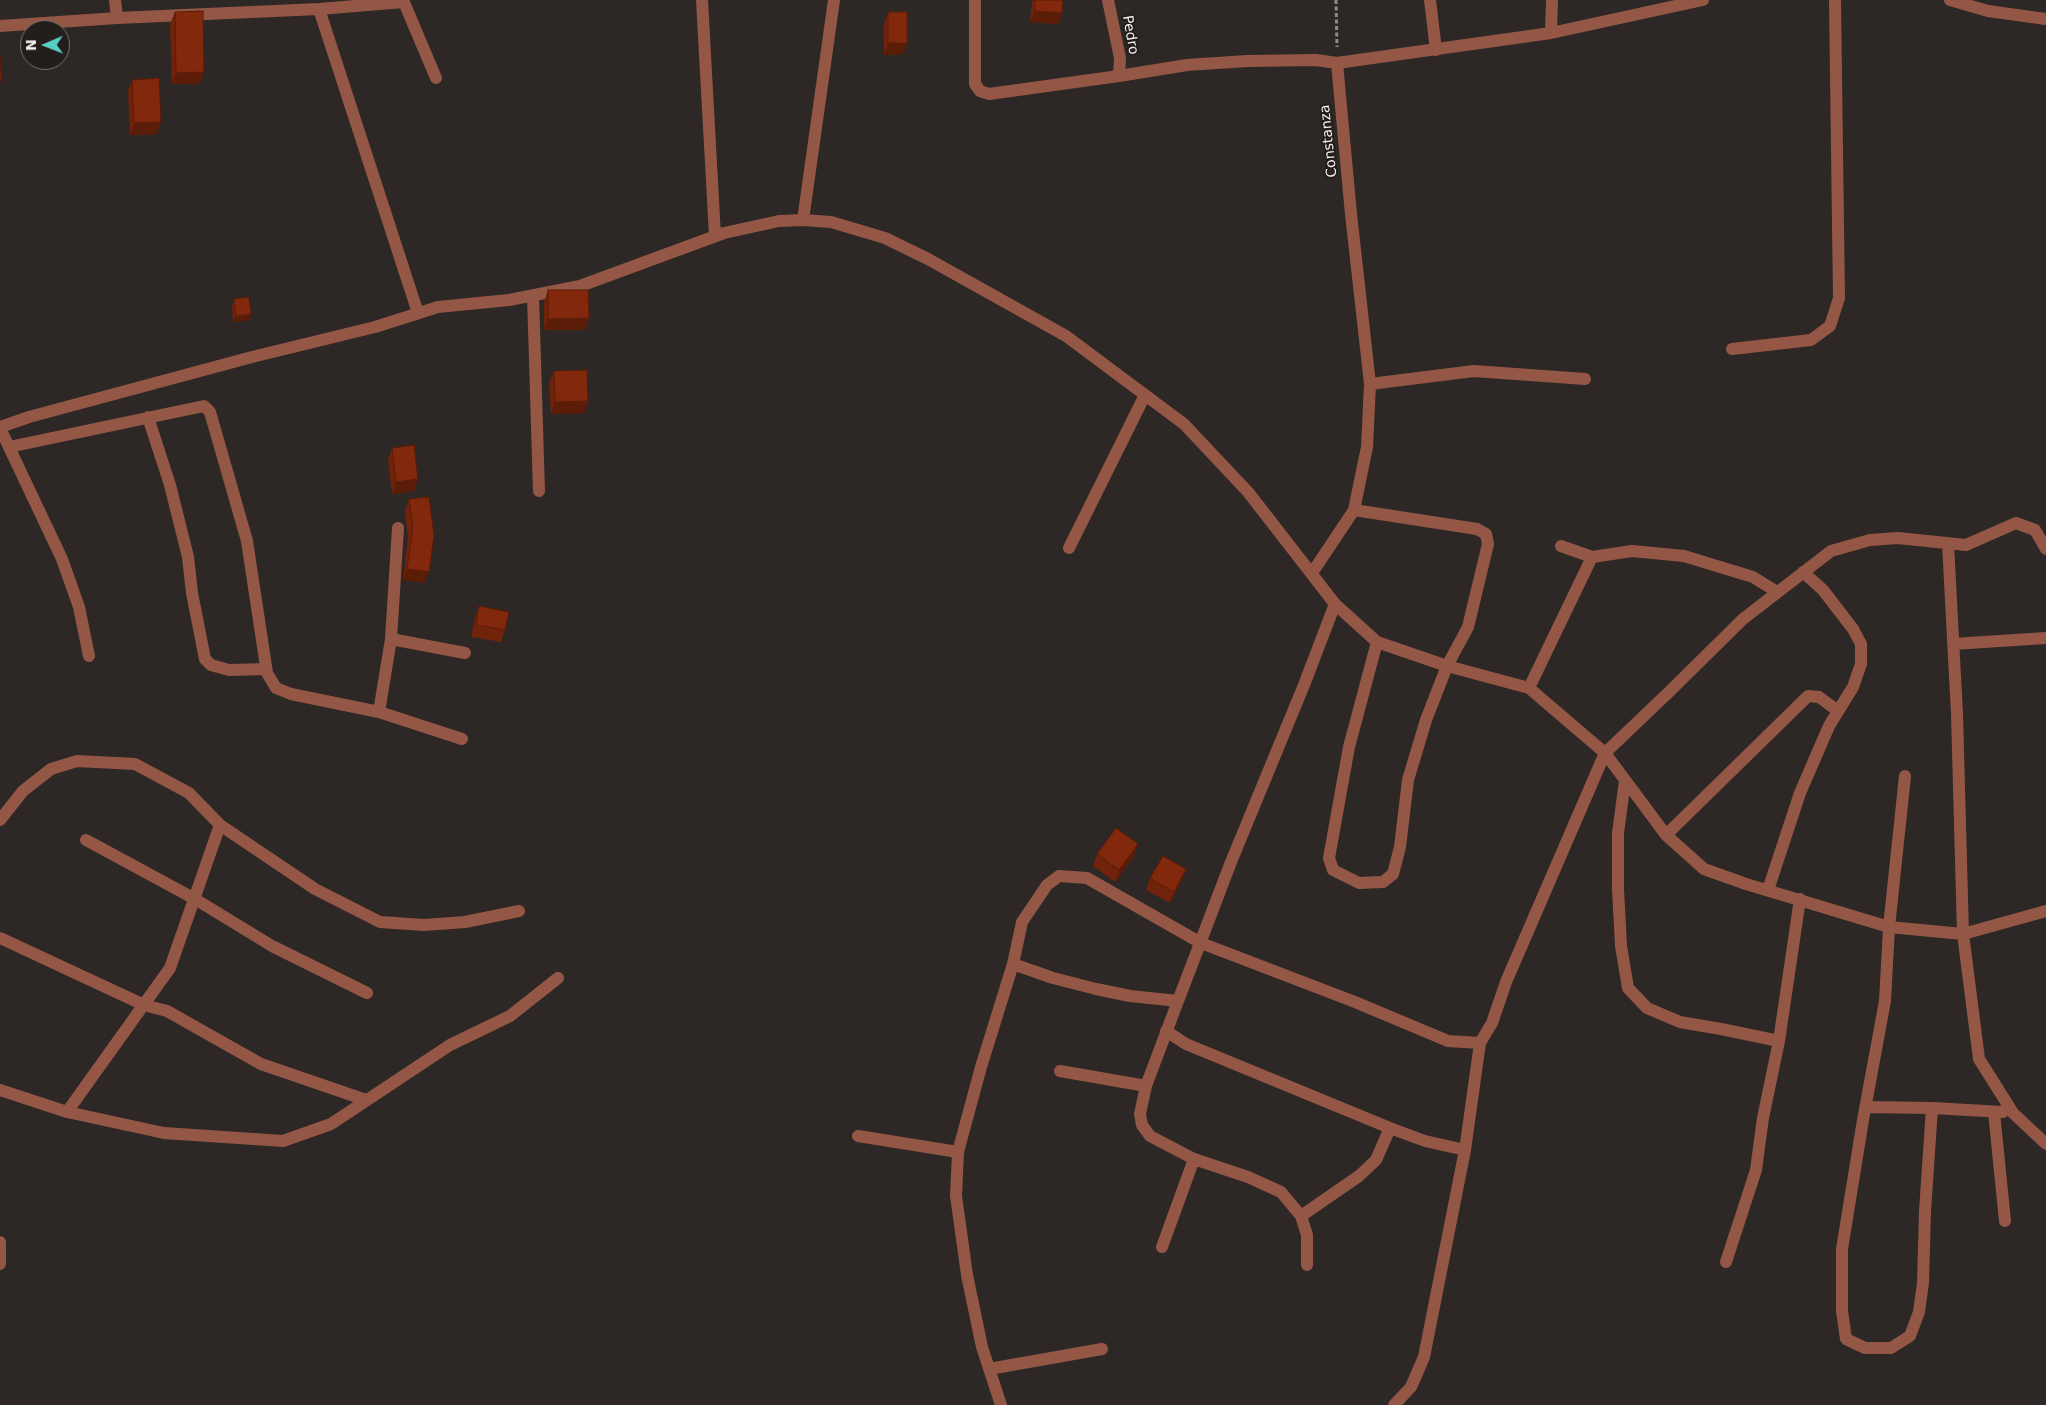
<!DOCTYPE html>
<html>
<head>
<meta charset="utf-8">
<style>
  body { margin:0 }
  #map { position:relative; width:2046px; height:1405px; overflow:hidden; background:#2d2726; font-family:"DejaVu Sans",sans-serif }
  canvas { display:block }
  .north { position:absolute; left:20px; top:20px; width:50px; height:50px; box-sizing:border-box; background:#231e1c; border:1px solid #777271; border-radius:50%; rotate:269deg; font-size:14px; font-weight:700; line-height:20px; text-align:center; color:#f5f1f0 }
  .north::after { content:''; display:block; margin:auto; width:18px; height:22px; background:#57cec2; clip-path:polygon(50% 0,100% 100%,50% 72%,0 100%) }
</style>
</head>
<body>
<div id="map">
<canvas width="2046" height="1405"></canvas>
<div class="north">N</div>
</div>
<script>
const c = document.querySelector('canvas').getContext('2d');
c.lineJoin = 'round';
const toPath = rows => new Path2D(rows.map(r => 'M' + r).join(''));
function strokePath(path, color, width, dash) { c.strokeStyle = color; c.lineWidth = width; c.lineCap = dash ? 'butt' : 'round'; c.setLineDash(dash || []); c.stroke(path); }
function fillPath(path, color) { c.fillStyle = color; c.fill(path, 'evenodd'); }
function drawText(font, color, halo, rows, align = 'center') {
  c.font = font + ' "DejaVu Sans",sans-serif'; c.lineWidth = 4; c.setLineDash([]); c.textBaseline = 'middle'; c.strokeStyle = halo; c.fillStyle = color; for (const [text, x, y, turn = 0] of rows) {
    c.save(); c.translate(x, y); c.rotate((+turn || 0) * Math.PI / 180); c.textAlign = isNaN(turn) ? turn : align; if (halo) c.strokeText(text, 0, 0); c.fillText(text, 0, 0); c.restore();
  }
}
const path = toPath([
  [1336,0,1337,47]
]);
const minor = toPath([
  [115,0,117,18],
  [403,0,436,78],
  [702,0,715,236],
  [975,0,975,84,980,91,989,94,1119,76,1187,65,1247,61,1316,60,1337,63],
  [1108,0,1120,58,1119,76],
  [1430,0,1436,50],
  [1950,0,1988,11,2046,19],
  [319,9,418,313],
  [0,26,117,18,319,9,404,2],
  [1551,33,1552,0],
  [803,220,834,0],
  [533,296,539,491],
  [1732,349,1811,340,1830,326,1839,298,1835,0],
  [1370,384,1474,371,1585,379],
  [148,417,170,485,188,557,192,593,205,659,211,665,229,670,266,669],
  [0,427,29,417,252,357,375,327,438,307,509,300,580,286,724,233,779,221,803,220,831,222,885,238,928,259,1066,336,1184,424,1248,492,1335,604,1377,642,1447,666,1529,688,1605,753,1666,835,1704,869,1746,884,1889,927,1963,934,2046,911],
  [0,428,62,559,79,607,89,656],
  [9,447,204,406,210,412,247,541,267,673,276,688,291,694,379,712,462,739],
  [1354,510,1477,529,1486,534,1488,544,1468,627,1447,666,1426,720,1408,780,1400,847,1393,874,1383,882,1359,883,1333,870,1329,858,1349,747,1377,642],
  [1948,544,1957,714,1963,934,1979,1059,2013,1113,2046,1144],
  [1561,546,1592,557,1632,551,1684,556,1753,577,1777,592],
  [1069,548,1145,395],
  [1312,573,1354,510,1367,447,1370,384,1351,214,1337,63,1551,33,1703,0],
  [391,639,465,653],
  [1953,644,2046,638],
  [1529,688,1592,557],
  [379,712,391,639,398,528],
  [1625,781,1618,833,1618,889,1621,946,1628,988,1647,1008,1680,1022,1721,1029,1779,1041],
  [0,820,23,791,51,769,77,761,135,764,189,793,220,825,315,889,380,922,424,925,465,922,519,911],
  [1666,835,1808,696,1819,697,1838,711],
  [86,840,195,899,272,946,367,993],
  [1768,890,1800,793,1829,726,1853,687,1861,664,1861,644,1853,629,1823,590,1803,572],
  [0,938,144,1005,167,1011,261,1064,366,1100],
  [1013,964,1053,978,1096,989,1130,996,1178,1001,1146,1086,1140,1114,1142,1125,1150,1136,1194,1159,1248,1177,1281,1192,1301,1216,1307,1235,1307,1265],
  [1178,1001,1231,862,1304,685,1335,604],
  [1166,1031,1186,1044,1390,1128,1425,1141,1465,1150,1480,1043,1492,1023,1506,982,1605,753,1669,692,1743,619,1831,551,1870,540,1898,538,1966,545,2016,523,2035,530,2046,549],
  [1060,1071,1146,1086],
  [0,1090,67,1112,164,1133,283,1141,331,1124,450,1045,510,1016,558,978],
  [1866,1107,1932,1108,1925,1211,1923,1283,1919,1312,1910,1336,1891,1348,1865,1348,1846,1339,1842,1311,1842,1249,1863,1120,1885,1001,1889,927,1905,776],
  [1932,1108,2003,1112],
  [67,1112,170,968,220,825],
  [1994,1112,2005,1221],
  [858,1136,958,1152],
  [1301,1216,1359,1176,1376,1160,1390,1128],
  [0,1242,0,1264],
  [1162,1247,1194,1159],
  [1726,1262,1756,1170,1763,1118,1779,1041,1800,899],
  [989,1369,1102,1349],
  [1001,1405,982,1347,967,1275,956,1196,958,1152,981,1067,1013,964,1022,922,1047,885,1059,876,1087,878,1201,943,1355,1002,1448,1041,1480,1043],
  [1394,1405,1411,1387,1424,1357,1465,1150]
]);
const wall = toPath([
  [1033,0,1063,0,1062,13,1058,24,1030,22,1032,3],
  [175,12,200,84,172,84,170,24],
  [888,12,907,43,903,54,884,55,884,24],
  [132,80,157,134,130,135,128,91],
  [548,290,589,318,585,330,544,330,544,302],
  [234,299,251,314,249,320,233,322,232,305],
  [554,371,588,401,584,413,551,414,549,383],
  [392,448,414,491,392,494,388,460],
  [409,499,424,583,403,580,408,538,405,511],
  [479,606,505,630,501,642,471,637,475,618],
  [1097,854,1134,856,1115,882,1093,866],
  [1186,869,1182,880,1170,903,1146,890,1150,878]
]);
const shadedWall = toPath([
  [1035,11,1062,13,1058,24,1030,22],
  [888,43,907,43,903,54,884,55],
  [204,72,200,84,172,84,176,73],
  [161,122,157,134,130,135,134,123],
  [251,314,249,320,233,322,236,316],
  [589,318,585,330,544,330,548,319],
  [588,401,584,413,551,414,555,402],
  [418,479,414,491,392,494,396,482],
  [407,569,429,572,424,583,403,580],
  [1138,844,1134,856,1115,882,1119,870],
  [1186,869,1182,880,1170,903,1174,892]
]);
const building = toPath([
  [1035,0,1063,0,1062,13,1035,11,1035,0],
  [203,11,204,72,176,73,175,12,203,11],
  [888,12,907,12,907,43,888,43,888,12],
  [0,56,2,81,0,81,0,56],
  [159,78,161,122,134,123,132,80,159,78],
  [548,290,588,290,589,318,548,319,548,290],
  [249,297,251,314,236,316,234,299,249,297],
  [587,370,588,401,555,402,554,371,587,370],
  [414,445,418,479,396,482,392,448,414,445],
  [429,497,434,535,429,572,407,569,413,527,409,499,429,497],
  [479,606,509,612,505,630,476,625,479,606],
  [1116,828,1138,844,1119,870,1097,854,1116,828],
  [1163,856,1186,869,1174,892,1150,878,1163,856]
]);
const streetNames = [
  ["Pedro",1130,35,80],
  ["Constanza",1329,141,-96]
];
strokePath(path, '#908b8a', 3, [4, 2.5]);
strokePath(minor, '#945746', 12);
fillPath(wall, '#70220a');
fillPath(shadedWall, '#5b1c08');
fillPath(building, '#82280c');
strokePath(building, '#5b1c08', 1);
drawText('14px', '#f5f1f0', '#231e1c', streetNames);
</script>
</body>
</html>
